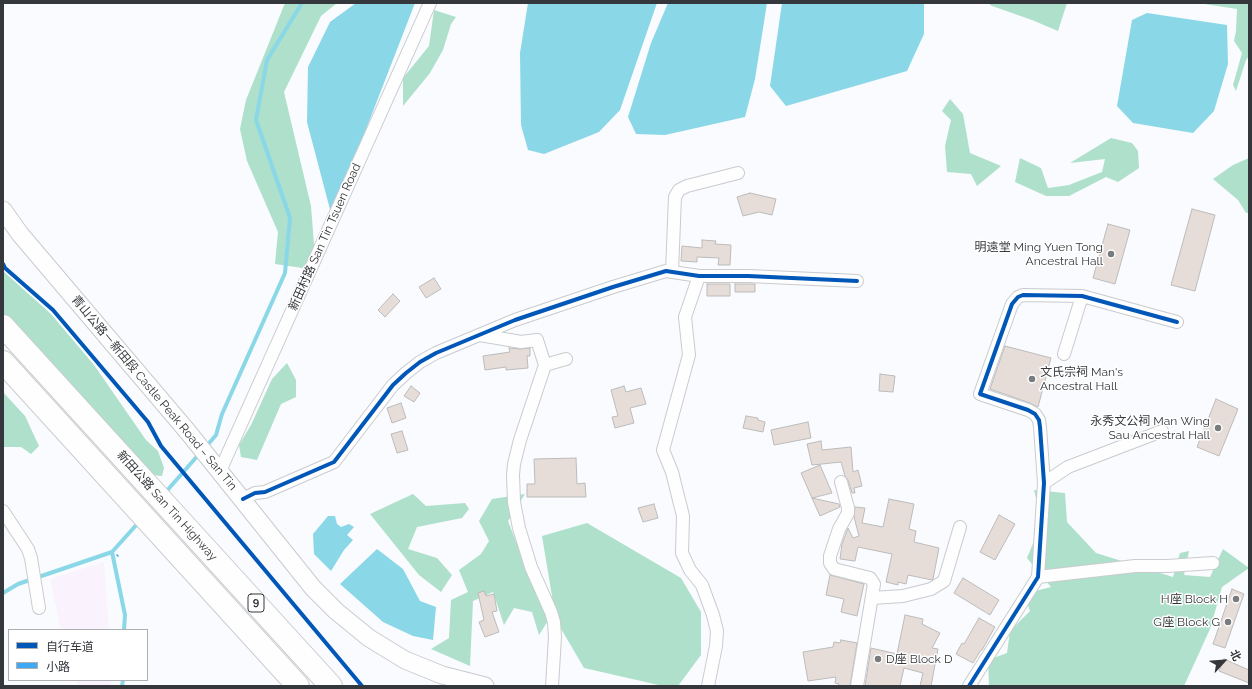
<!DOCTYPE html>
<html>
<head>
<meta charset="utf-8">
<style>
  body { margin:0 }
  #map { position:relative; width:1252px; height:689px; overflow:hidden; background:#f9fbfe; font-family:Raleway,"Noto Sans SC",sans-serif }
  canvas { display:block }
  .frame { position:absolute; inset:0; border:4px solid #34373b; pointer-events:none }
  .legend { position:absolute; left:8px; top:629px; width:140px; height:52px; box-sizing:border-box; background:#fff; border:1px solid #aeafb1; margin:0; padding:5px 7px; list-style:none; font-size:12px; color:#34373b }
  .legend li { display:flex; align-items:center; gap:8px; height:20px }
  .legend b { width:20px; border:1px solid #aeafb1 }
  .north { position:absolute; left:1204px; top:641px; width:40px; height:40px; -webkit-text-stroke:3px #fff; paint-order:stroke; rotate:64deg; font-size:11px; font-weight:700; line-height:16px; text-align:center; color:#34373b }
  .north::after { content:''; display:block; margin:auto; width:14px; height:18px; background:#34373b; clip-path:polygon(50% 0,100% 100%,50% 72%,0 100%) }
</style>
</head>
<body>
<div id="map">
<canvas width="1252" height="689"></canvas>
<div class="frame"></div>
<ul class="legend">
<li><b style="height:5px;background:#0057b8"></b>自行车道</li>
<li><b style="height:5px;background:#3fa9f5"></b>小路</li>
</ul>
<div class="north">北</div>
</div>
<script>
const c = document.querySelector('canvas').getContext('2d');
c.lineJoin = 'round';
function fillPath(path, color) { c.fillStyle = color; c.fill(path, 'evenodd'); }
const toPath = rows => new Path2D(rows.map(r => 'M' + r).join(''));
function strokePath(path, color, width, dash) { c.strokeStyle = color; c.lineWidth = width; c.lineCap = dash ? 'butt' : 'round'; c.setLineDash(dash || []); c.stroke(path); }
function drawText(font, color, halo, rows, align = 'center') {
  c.font = font + ' Raleway,"Noto Sans SC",sans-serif'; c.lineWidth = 3; c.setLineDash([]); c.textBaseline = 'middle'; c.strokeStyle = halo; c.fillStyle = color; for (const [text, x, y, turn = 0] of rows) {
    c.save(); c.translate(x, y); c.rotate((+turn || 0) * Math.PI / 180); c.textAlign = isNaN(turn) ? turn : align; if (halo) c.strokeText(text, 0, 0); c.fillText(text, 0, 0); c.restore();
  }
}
const industrial = toPath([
  [104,562,109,630,61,630,50,579],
  [76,680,111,680,111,686,78,686]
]);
const forest = toPath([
  [285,3,337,3,321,16,284,92,311,206,316,270,275,264,278,232,247,161,240,129,246,100],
  [988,3,1067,3,1058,31,1032,20,992,6],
  [1198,3,1249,3,1249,56,1246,60,1236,91,1233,85,1242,53,1234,41,1236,31,1237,9],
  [434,10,456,17,451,24,443,50,430,73,403,106,403,78,429,46],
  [950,99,963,114,970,153,1001,166,977,186,971,174,947,172,945,146,951,120,942,111],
  [1111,138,1132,143,1138,151,1139,168,1118,182,1106,177,1069,196,1046,196,1015,182,1020,158,1041,168,1048,188,1069,185,1102,172,1105,159,1070,163],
  [1249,158,1249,213,1246,213,1238,200,1213,179,1233,165],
  [3,271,51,314,94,365,146,440,158,451,164,468,162,476,152,475,3,314],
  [287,363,296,380,296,397,281,404,257,460,241,457,239,445,251,425,272,379],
  [3,392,25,416,39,446,31,454,21,447,3,447],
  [1034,490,1065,493,1067,522,1096,553,1173,577,1180,553,1189,551,1184,575,1210,577,1223,549,1249,568,1222,587,1210,629,1184,686,989,686,988,660,1007,653,1010,631,1030,611,1024,594,1051,587,1027,558,1036,536,1038,507],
  [413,494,426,506,465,503,469,509,462,518,417,527,408,549,437,558,452,575,441,592,419,575,370,514],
  [525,494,508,521,517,544,551,616,539,635,532,612,514,608,504,625,493,592,473,601,470,666,431,649,449,638,451,600,468,592,459,570,481,554,489,541,479,521,492,499],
  [587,523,681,578,701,612,701,655,678,686,663,686,584,668,556,620,542,536]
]);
const water = toPath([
  [356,3,415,3,332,217,307,122,308,67,330,22],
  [528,3,657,3,620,110,599,132,544,154,528,150,521,125,520,53],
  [668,3,767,3,755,79,745,117,665,135,636,134,628,117,651,43],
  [782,3,924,3,924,34,907,71,786,106,770,86],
  [1147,13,1227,25,1228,64,1214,111,1193,133,1133,123,1117,106,1132,20],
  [328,516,335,516,337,524,341,527,349,524,354,527,347,535,353,540,344,550,331,571,314,554,313,534],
  [377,549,403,569,420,601,436,607,433,640,413,636,383,622,340,584]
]);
const stream = toPath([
  [205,448,216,435,222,414,285,273,290,218,256,120,267,60,302,3],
  [164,494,200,453],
  [3,593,18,584,112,552],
  [124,630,125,615,112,552,139,522],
  [122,686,123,680]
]);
const building = toPath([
  [750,193,776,199,772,215,759,212,743,216,737,197,750,193],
  [1192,209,1215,215,1195,291,1171,285,1192,209],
  [1108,224,1130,230,1115,284,1093,278,1108,224],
  [702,240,716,241,715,244,731,245,730,265,718,265,719,258,697,257,697,262,681,261,682,246,702,248,702,240],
  [434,278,441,289,426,298,419,287,434,278],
  [707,284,730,284,730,296,707,296,707,284],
  [735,284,755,284,755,292,735,292,735,284],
  [393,294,400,301,385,317,378,310,393,294],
  [1005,346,1051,358,1038,407,1030,403,990,389,1005,346],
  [509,348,520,349,530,348,530,356,527,356,528,368,506,370,506,367,485,370,483,356,510,352,509,348],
  [880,374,895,376,893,392,879,391,880,374],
  [411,386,420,393,414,402,404,396,411,386],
  [624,386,626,392,641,388,646,404,630,408,634,423,615,428,612,417,618,416,611,390,624,386],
  [1216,399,1238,409,1219,456,1197,447,1216,399],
  [401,403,406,418,392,423,387,408,401,403],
  [746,416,758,418,758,420,765,422,763,432,743,428,746,416],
  [808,422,811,438,774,445,771,430,808,422],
  [402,431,408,450,397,453,391,434,402,431],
  [821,441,822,450,851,447,853,472,858,470,862,486,854,488,855,493,852,493,848,480,845,476,841,462,812,465,807,444,821,441],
  [576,458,577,484,585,483,586,497,527,497,527,484,535,484,534,459,576,458],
  [820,465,832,493,812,498,801,473,820,465],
  [812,498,839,504,840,507,820,516,812,498],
  [889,499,914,504,909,529,916,531,914,542,939,548,933,579,932,580,908,575,906,584,898,582,898,585,886,582,892,554,858,547,855,561,840,559,842,544,848,528,853,538,859,536,854,517,855,507,865,508,862,523,883,527,889,499],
  [654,504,658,518,643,522,638,508,654,504],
  [999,515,1015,524,995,560,980,552,999,515],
  [830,575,864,584,857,616,841,612,844,599,826,595,830,575],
  [963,578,999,600,990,615,954,593,963,578],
  [1232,589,1244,594,1225,648,1213,644,1232,589],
  [484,591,486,596,494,594,497,611,492,612,499,632,485,637,479,622,484,620,478,593,484,591],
  [905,615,923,619,922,624,940,633,932,648,938,649,931,686,920,686,923,673,904,668,900,686,865,686,871,648,897,654,905,615],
  [979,618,995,627,982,650,981,650,973,663,956,654,962,643,964,644,979,618],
  [841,640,857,643,850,686,838,686,839,684,835,683,836,677,808,681,803,652,833,647,834,642,840,643,841,640],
  [1224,659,1249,670,1249,683,1219,671,1224,659]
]);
const street = toPath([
  [672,272,675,197,679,190,687,186,738,173],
  [699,276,685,317,689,355,663,450,672,472,683,516,682,553,690,570,702,585,713,615,717,631,716,646,708,686],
  [480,335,521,342,537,340,545,365],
  [1064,354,1082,296],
  [220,471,430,3],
  [841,482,848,508,848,513,839,529,830,556,830,563,834,569,870,578,874,584,857,686],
  [1044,483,1068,467,1162,431],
  [243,499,255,493,265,492,334,462,393,385,406,373,420,362,436,353,515,320,613,287,666,271,699,276,748,276,857,281],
  [3,511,28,549,31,558,39,608],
  [1038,577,1135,566,1167,566,1213,563],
  [872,598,903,596,931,589,944,581,960,527],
  [552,686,555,637,554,622,551,612,531,567,519,528,514,502,513,475,514,464,520,440,545,365,566,359],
  [969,686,1038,577,1044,483,1040,427,1039,420,1035,414,1028,410,980,394,1012,304,1018,297,1023,295,1082,296,1177,322]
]);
const secondary = toPath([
  [3,210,20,234,188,432,313,588,336,611,369,638,405,660,442,675,485,686]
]);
const highway = toPath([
  [3,326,331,686],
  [3,362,298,686]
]);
const quiet = toPath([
  [117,556,118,555]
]);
const cycleway = toPath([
  [3,264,5,268,53,310,148,422,161,446,362,686],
  [243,499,255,493,265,492,334,462,393,385,406,373,420,362,436,353,515,320,613,287,666,271,699,276,748,276,857,281],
  [969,686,1038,577,1044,483,1040,427,1039,420,1035,414,1028,410,980,394,1012,304,1018,297,1023,295,1082,296,1177,322]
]);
const markers = [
  [1111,254,4,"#797c7f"],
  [1032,379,4,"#797c7f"],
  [1218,428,4,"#797c7f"],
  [1236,599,4,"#797c7f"],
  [1228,622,4,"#797c7f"],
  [878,659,4,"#797c7f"]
];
const shields = [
  [256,603,16]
];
const shieldNames = [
  ["9",256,603]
];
const streetNames = [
  ["新田村路 San Tin Tsuen Road",325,237,-66],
  ["青山公路－新田段 Castle Peak Road – San Tin",154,393,50],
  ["新田公路 San Tin Highway",167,506,48]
];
const poiNames = [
  ["明遠堂 Ming Yuen Tong",1103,247],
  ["Ancestral Hall",1103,261],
  ["文氏宗祠 Man's",1040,372,"left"],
  ["Ancestral Hall",1040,386,"left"],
  ["永秀文公祠 Man Wing",1210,421],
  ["Sau Ancestral Hall",1210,435],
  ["H座 Block H",1228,599],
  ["G座 Block G",1220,622],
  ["D座 Block D",886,659,"left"]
];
fillPath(industrial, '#faf2fd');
fillPath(forest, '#aee0cc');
fillPath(water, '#8ad7e7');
strokePath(stream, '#8ad7e7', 4);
fillPath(building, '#e7ddd8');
strokePath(building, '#bcbbbb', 1);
strokePath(street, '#c9cbce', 14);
strokePath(secondary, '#c9cbce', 19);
strokePath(highway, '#c9cbce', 24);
strokePath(street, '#fefeff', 12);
strokePath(secondary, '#fefeff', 17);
strokePath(highway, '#fefeff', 22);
strokePath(quiet, '#3fa9f5', 3, [6, 3]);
strokePath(cycleway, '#0057b8', 4);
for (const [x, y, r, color] of markers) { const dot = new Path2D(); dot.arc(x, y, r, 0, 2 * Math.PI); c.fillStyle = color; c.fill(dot); strokePath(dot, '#fff', 1.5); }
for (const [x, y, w] of shields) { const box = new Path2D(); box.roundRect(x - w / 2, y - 9, w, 18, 3); c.fillStyle = '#fff'; c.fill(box); strokePath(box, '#34373b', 1); }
drawText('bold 11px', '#34373b', null, shieldNames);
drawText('12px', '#34373b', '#fff', streetNames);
drawText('12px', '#34373b', '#fff', poiNames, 'right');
</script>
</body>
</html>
